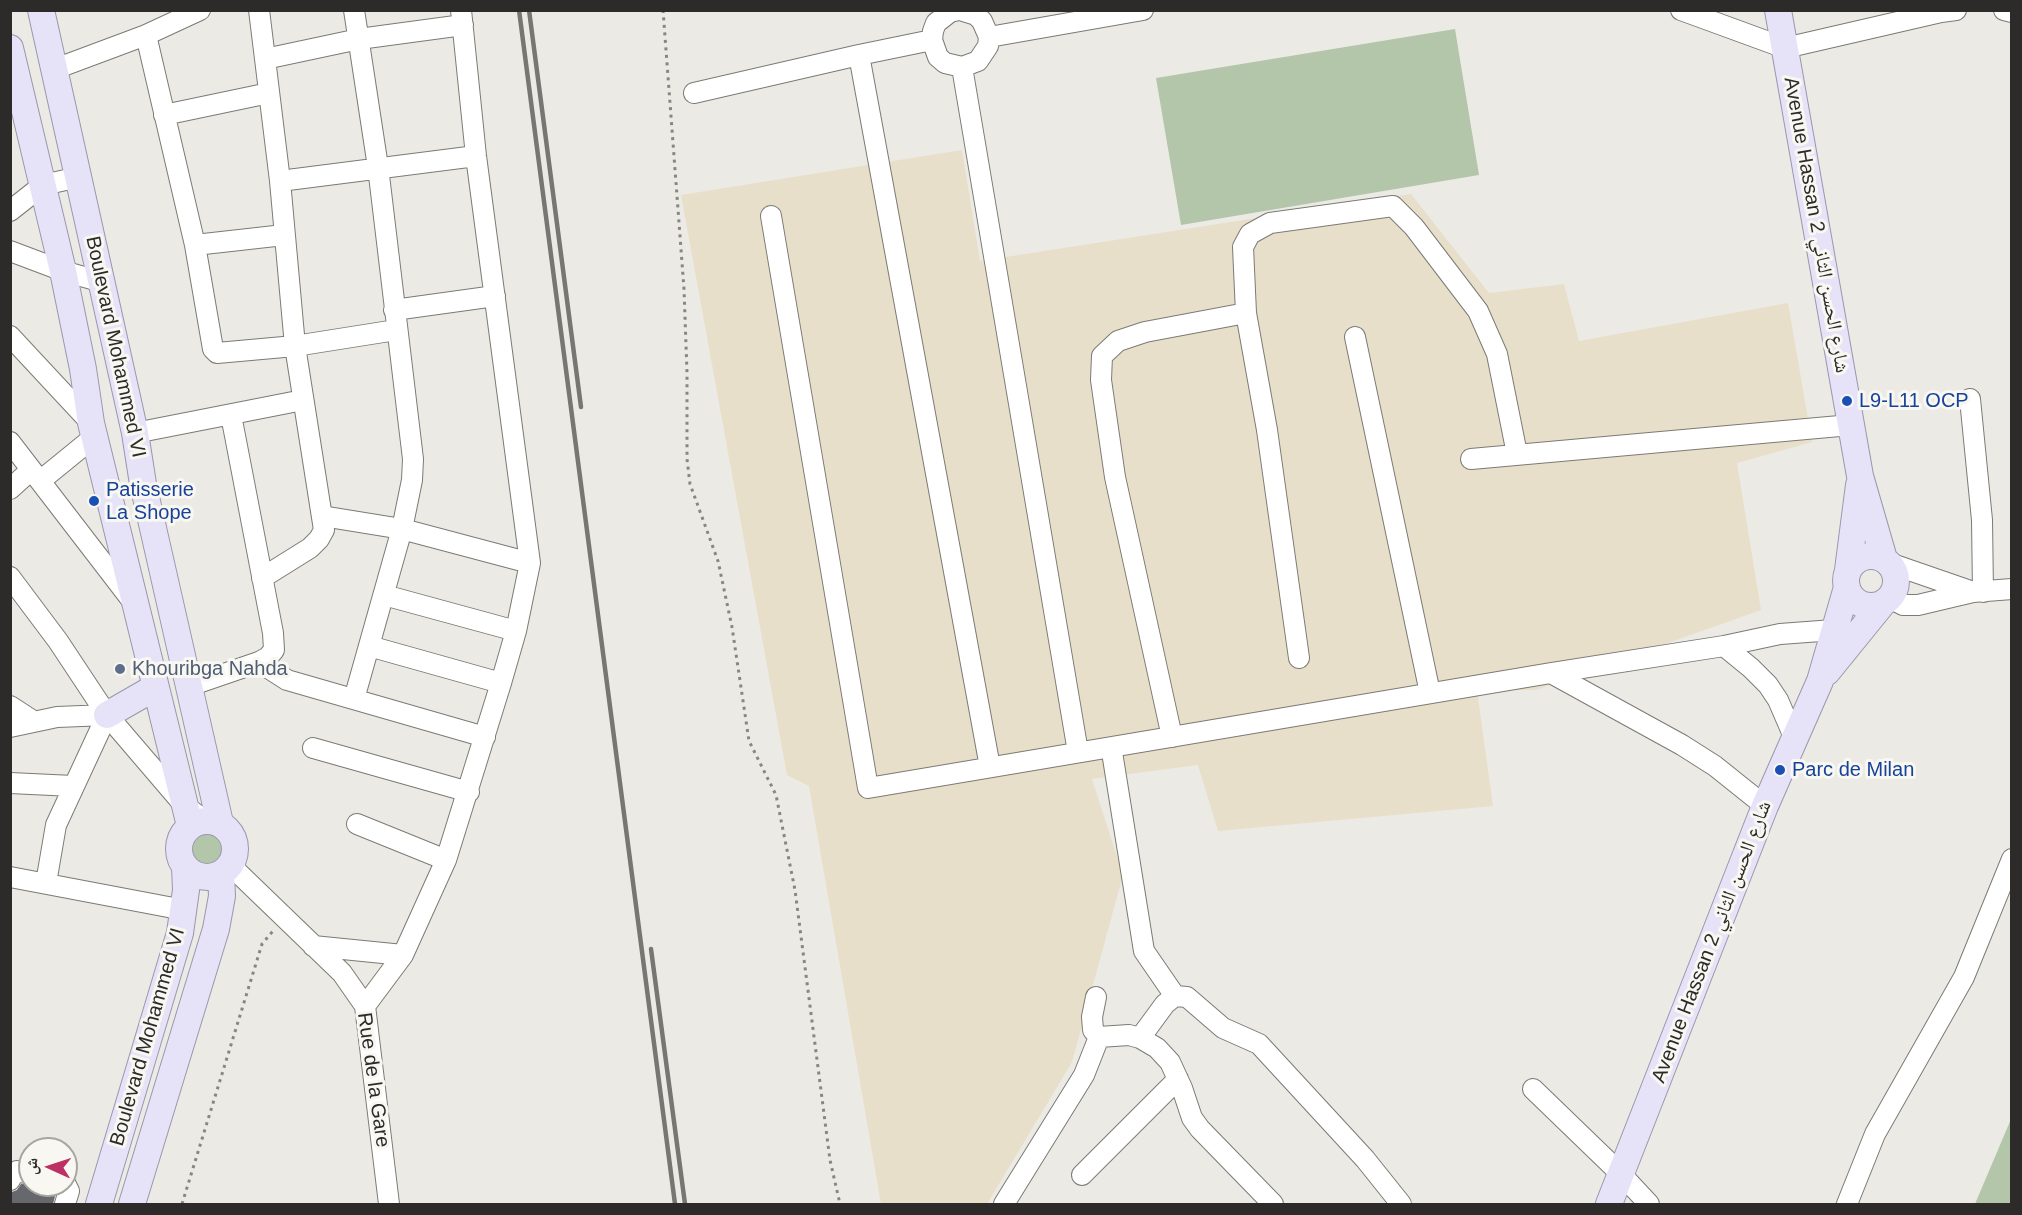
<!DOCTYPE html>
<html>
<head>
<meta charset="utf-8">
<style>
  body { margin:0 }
  #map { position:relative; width:2022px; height:1215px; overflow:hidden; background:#eceae4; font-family:Arial,"Noto Naskh Arabic",sans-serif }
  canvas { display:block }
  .frame { position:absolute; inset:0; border:12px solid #2c2b29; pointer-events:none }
  .north { position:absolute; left:18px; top:1137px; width:60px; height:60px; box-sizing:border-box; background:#f9f7f1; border:2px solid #a7a5a1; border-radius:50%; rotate:273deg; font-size:16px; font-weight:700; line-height:24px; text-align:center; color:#2c2b29 }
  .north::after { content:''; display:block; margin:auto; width:21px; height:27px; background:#bd3064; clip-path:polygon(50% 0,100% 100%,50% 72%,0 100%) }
</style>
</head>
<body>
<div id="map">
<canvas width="2022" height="1215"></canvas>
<div class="frame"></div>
<div class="north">ش</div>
</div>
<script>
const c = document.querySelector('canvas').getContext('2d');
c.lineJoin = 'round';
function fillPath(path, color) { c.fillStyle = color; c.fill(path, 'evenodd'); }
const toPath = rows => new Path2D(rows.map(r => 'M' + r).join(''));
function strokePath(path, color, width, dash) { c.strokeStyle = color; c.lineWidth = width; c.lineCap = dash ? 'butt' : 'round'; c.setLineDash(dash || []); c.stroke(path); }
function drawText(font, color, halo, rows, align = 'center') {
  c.font = font + ' Arial,"Noto Naskh Arabic",sans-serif'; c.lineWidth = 6; c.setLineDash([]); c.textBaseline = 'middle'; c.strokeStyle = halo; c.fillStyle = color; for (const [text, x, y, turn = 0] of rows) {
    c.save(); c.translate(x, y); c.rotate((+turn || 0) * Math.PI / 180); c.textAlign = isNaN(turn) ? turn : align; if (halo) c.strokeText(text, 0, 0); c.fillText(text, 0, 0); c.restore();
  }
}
const industrial = toPath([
  [962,150,980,261,1411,194,1489,293,1564,284,1579,341,1788,303,1812,442,1737,463,1761,610,1536,690,1477,690,1493,806,1218,831,1198,765,1092,779,1123,875,1072,1062,987,1204,881,1204,809,786,787,775,681,195]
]);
const green = toPath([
  [1455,29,1479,175,1181,225,1156,78],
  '188 850a18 18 0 1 1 36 0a18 18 0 1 1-36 0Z',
  [2011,1119,2011,1204,1975,1204]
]);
const building = toPath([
  [21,1184,45,1185,55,1188,56,1192,53,1204,10,1204,12,1192,17,1190]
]);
const path = toPath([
  [663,10,684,289,687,373,687,459,690,484,718,561,732,627,749,741,776,795,795,890,830,1160,840,1204],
  [182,1204,262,944,273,931]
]);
const minor = toPath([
  [259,10,280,181,295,346,324,530,319,539,310,548,262,578],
  [958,10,950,12,936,23,933,31,932,40,938,57,945,63,962,67,978,61,988,46,989,37,982,21,976,15,960,10],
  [1681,10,1785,48,1941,12,1956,10],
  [2004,10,2012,12],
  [146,35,195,245,284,235],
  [989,37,1143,10],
  [859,55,990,767],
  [265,59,359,39,463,25],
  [962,67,1078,752],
  [55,69,146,35,200,10],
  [694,93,859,55,932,40],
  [164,115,269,93],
  [280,181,476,156],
  [10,211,43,185,79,177],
  [771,216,868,788,1551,673,1724,646,1780,634,1834,630],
  [195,245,213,349,217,353,295,346,396,330],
  [10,251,63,271,102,282],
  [394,310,495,296],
  [10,336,91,423],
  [1355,337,1430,693],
  [1970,399,1982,520,1983,592],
  [135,433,303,400],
  [10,442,133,602],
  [1471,459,1851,425],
  [40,481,94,437],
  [10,489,31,470],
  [322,516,402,529,530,563],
  [1889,563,1973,592,2012,589],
  [10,577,58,641,107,715,56,825,46,883],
  [384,595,516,631],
  [1890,598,1903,605,1918,605,1973,592],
  [369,646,501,683],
  [1724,646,1751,668,1768,685,1778,700,1794,737],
  [1299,658,1267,430,1246,313,1243,247,1250,234,1270,223,1393,206,1414,227,1478,311,1497,354,1517,454],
  [259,662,287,680,485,737],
  [1551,673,1682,745,1715,766,1765,806],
  [189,686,259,662,268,657,274,650,273,633,231,415],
  [354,699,402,529,412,480,413,459,378,167,354,10],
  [10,706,33,721],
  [10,727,57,717,107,715,184,805,204,820],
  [1172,737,1115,477,1101,380,1102,356,1118,341,1145,332,1246,313],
  [313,748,469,792],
  [1112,752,1144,951,1175,996],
  [10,783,73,786],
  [357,824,446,860],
  [230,865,342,973,365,1006,389,1204],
  [10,877,184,910],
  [313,946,403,955],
  [1096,997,1092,1017,1093,1030,1099,1037],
  [365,1006,403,955,446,860,501,683,516,631,530,563,476,156,461,10],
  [1099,1037,1129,1035,1140,1038,1157,1048,1170,1062,1182,1088,1192,1118,1200,1129,1273,1204],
  [1140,1038,1165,1004,1175,996,1187,997,1223,1028,1259,1044,1365,1159,1401,1204],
  [1533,1089,1621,1174,1649,1204],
  [1082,1175,1178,1079],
  [10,1180,13,1174,17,1171,30,1174],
  [65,1204,69,1191,66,1185],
  [1004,1204,1084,1075,1099,1037],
  [1847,1204,1875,1134,1964,977,2012,859]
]);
const major = toPath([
  [41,10,135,433,143,484,220,823],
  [1778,10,1860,476,1884,559],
  [10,48,63,271,83,369,91,423,190,826],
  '1846 581a25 25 0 1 1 50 0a25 25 0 1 1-50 0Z',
  [1848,570,1859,485],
  [1827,672,1883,603],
  [107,715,154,688],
  '179 849a28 28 0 1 1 56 0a28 28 0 1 1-56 0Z',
  [99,1204,180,933,186,890,185,867],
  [132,1204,216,929,222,896,221,874],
  [1609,1204,1765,806,1820,681,1847,587]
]);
const rail = toPath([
  [519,10,675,1204],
  [529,10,581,407],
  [651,949,685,1204]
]);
const markers = [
  [1847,401,6,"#1a4fb4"],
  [94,501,6,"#1a4fb4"],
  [120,669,6,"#5c6f8a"],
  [1780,770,6,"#1a4fb4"]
];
const streetNames = [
  ["Avenue Hassan 2 شارع الحسن الثاني",1816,225,80],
  ["Boulevard Mohammed VI",115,347,78],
  ["Avenue Hassan 2 شارع الحسن الثاني",1712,942,-69],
  ["Boulevard Mohammed VI",148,1037,-74],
  ["Rue de la Gare",373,1080,82]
];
const transitNames = [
  ["L9-L11 OCP",1859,401],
  ["Patisserie",106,490],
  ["La Shope",106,513],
  ["Parc de Milan",1792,770]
];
const serviceNames = [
  ["Khouribga Nahda",132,669]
];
fillPath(industrial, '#e8dfca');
fillPath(green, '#b3c6aa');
fillPath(building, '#67686d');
strokePath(minor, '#7c7a74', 22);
strokePath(major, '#9a97ac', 28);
strokePath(path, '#888682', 3, [3, 4.5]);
strokePath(minor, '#fff', 20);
strokePath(major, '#e6e3f8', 26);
strokePath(rail, '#777672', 4.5);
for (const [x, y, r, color] of markers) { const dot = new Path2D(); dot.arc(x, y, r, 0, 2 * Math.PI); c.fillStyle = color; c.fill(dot); strokePath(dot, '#f9f7f1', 2); }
drawText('20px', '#2c2b29', '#f9f7f1', streetNames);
drawText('20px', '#164399', '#f9f7f1', transitNames, 'left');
drawText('20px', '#4e5e75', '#f9f7f1', serviceNames, 'left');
</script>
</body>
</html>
